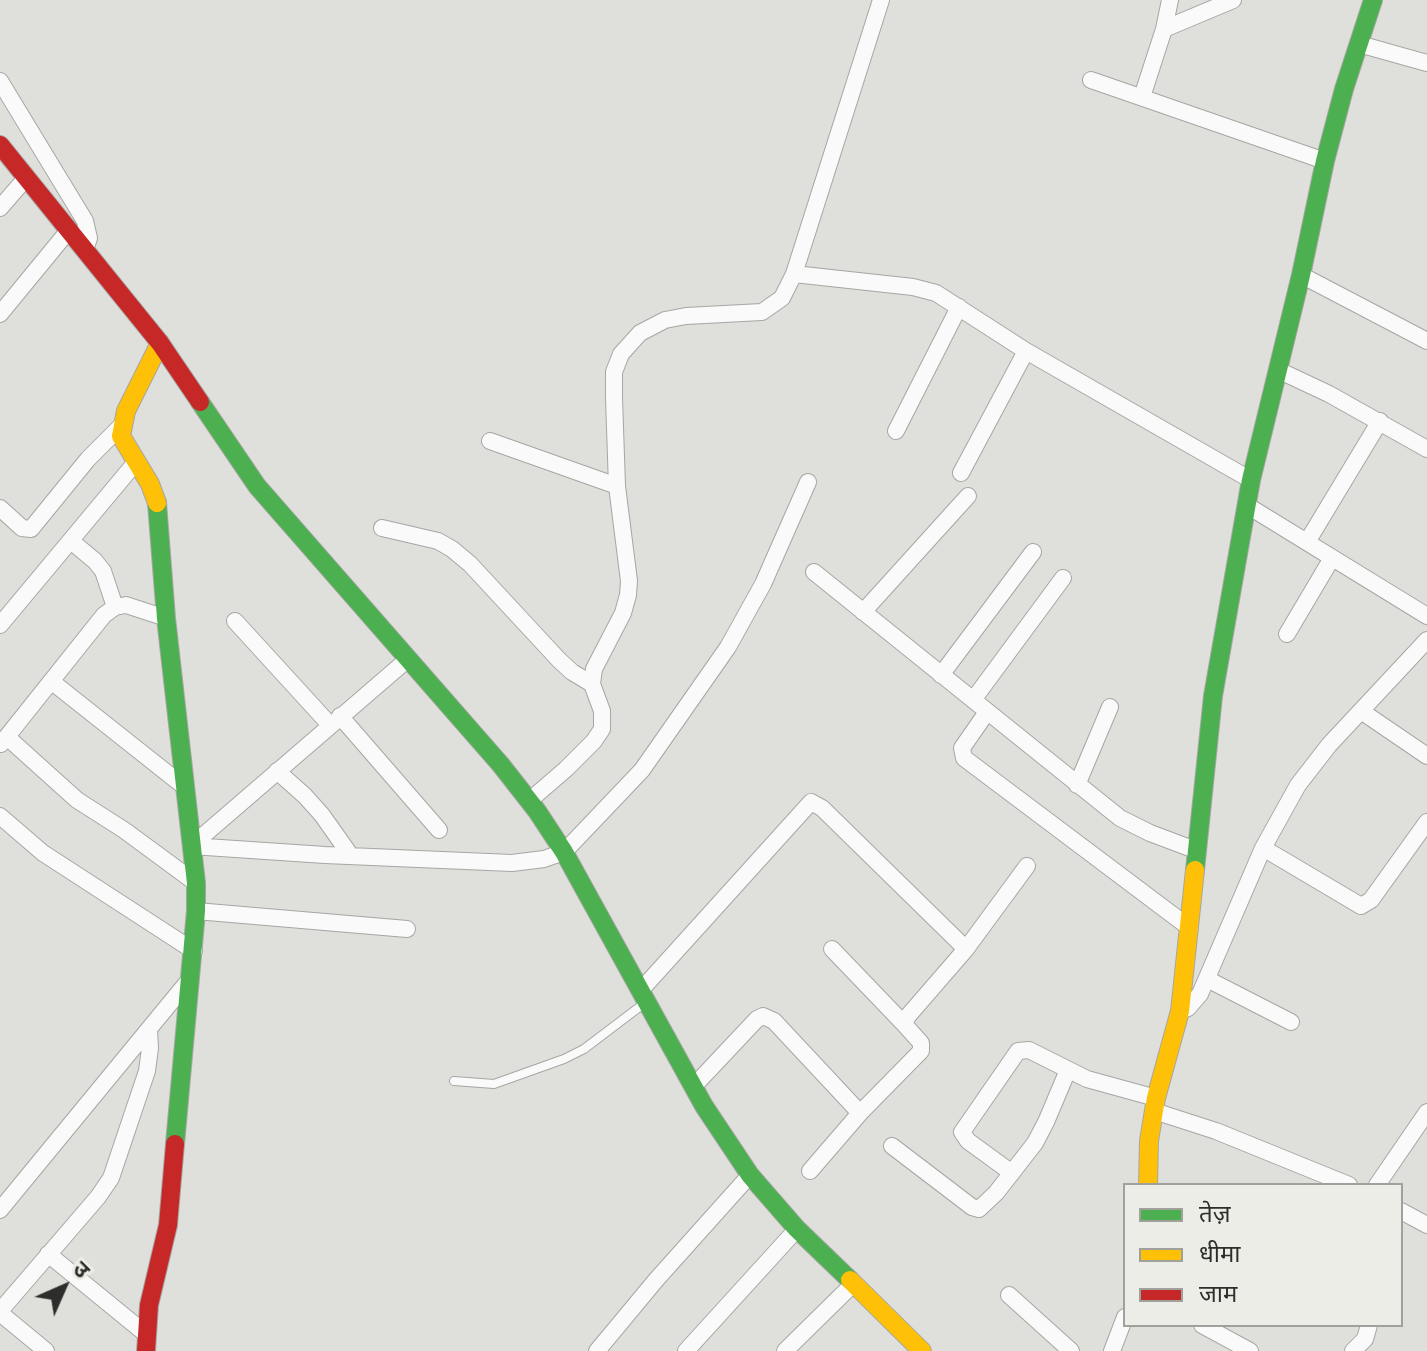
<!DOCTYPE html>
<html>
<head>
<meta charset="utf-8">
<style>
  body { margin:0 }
  #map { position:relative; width:1427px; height:1351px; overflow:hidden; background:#dfdfdb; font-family:Signika,"Noto Sans Devanagari",sans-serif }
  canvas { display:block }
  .legend { position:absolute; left:1123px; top:1183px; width:280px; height:144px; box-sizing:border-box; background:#edede7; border:2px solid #a0a09c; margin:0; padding:10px 14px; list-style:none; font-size:24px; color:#2d2d2b }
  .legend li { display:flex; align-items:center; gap:16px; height:40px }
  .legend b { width:40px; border:2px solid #a0a09c }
  .north { position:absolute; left:24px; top:1247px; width:80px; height:80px; -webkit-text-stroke:6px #edede7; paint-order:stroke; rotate:45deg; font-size:22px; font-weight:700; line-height:32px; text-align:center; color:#2d2d2b }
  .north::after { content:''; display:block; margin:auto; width:28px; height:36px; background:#2d2d2b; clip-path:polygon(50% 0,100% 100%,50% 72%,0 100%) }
</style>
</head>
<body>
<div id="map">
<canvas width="1427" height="1351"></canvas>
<ul class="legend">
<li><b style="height:10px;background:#4caf50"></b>तेज़</li>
<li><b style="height:10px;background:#ffc107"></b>धीमा</li>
<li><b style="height:10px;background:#c62828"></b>जाम</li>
</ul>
<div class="north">उ</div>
</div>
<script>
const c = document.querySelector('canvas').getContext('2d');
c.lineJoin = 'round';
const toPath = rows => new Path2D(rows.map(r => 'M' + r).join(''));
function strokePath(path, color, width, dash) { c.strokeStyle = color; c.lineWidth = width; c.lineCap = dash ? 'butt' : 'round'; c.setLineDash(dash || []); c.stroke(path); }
const lane = toPath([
  [454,1081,494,1084,564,1059,584,1049,646,1002]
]);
const street = toPath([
  [1164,29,1233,0],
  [1359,44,1427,63],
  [1091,80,1325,161],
  [0,81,85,221,89,238,85,250],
  [1142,97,1164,29,1170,0],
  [0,208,26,178],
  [794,274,913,287,936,293,1026,351,1251,480],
  [1301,275,1427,341],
  [0,314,69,230],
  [1278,370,1329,394,1427,449],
  [896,431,959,307],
  [490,441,617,486],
  [961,473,1026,351],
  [1248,506,1427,616],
  [0,508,22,528,31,529,88,459,121,426],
  [382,528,438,541,452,549,470,564,559,660,572,672,592,684],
  [71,541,95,561,103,571,115,607],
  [1307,542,1380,421],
  [814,572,1120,818,1150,833,1198,851],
  [863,612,968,496],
  [235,621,330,725],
  [0,625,136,462],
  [1287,634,1332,558],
  [941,675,1033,552],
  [51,681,186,788],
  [973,700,1063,578],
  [1361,711,1427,756],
  [987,712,962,748,964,758,1190,928],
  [340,716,439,830],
  [7,737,77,800,124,830,196,883],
  [1,744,104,615,115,607,126,605,166,618],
  [277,771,305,796,322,815,351,856],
  [1077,785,1110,707],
  [529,801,566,769,594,741,602,729,602,711,592,684,594,669,623,613,628,595,629,581,617,486,614,398,614,372,621,354,640,333,665,320,686,316,762,312,782,298,794,274,881,0],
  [0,816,43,853,194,951],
  [191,846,325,855,512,863,544,859,564,852,642,770,728,647,763,584,808,482],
  [191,846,408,659],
  [1263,848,1361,906,1371,900,1427,822],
  [196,911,407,929],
  [832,949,904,1024],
  [1207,979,1291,1022],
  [641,990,811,802,822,808,966,949],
  [1180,1011,1188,1008,1200,994,1263,848,1298,785,1329,745,1427,640],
  [693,1087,757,1019,763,1016,774,1021,860,1113],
  [1154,1111,1216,1131,1349,1185],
  [892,1146,972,1207,979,1209,996,1193,1035,1143,1046,1122,1068,1070],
  [810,1171,860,1113,921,1051,921,1043,904,1024,908,1016,966,949,1027,866],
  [1012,1173,968,1141,962,1132,1018,1051,1029,1050,1087,1079,1156,1098],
  [1377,1185,1427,1112],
  [0,1210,190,979],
  [1401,1211,1427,1225],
  [48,1254,146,1334],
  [1009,1295,1071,1351],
  [0,1311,98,1197,111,1178,147,1071,150,1048,149,1030],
  [0,1313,46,1351],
  [1202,1325,1250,1351],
  [597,1351,656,1280,750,1175],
  [686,1351,797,1229],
  [785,1351,852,1285],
  [1112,1351,1125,1317],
  [1353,1351,1365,1339,1369,1325]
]);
const fast = toPath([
  [200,402,257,486,501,765,537,811,564,852,704,1106,750,1175,797,1229,850,1280],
  [157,503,166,618,196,883,196,911,175,1144],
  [1195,870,1213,696,1251,480,1301,275,1325,161,1344,89,1373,0]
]);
const slow = toPath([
  [157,503,150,484,121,436,126,411,160,343],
  [1148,1185,1149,1141,1156,1098,1180,1011,1195,870],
  [850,1280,922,1351]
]);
const jam = toPath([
  [0,145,160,343,200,402],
  [146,1351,149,1305,168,1225,175,1144]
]);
strokePath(lane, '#a6a6a4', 10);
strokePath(street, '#a6a6a4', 18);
strokePath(fast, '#a6a6a4', 20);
strokePath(slow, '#a6a6a4', 20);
strokePath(jam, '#a6a6a4', 20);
strokePath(lane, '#fafafa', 8);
strokePath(street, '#fafafa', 16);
strokePath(fast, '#4caf50', 18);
strokePath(slow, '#ffc107', 18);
strokePath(jam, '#c62828', 18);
</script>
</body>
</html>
